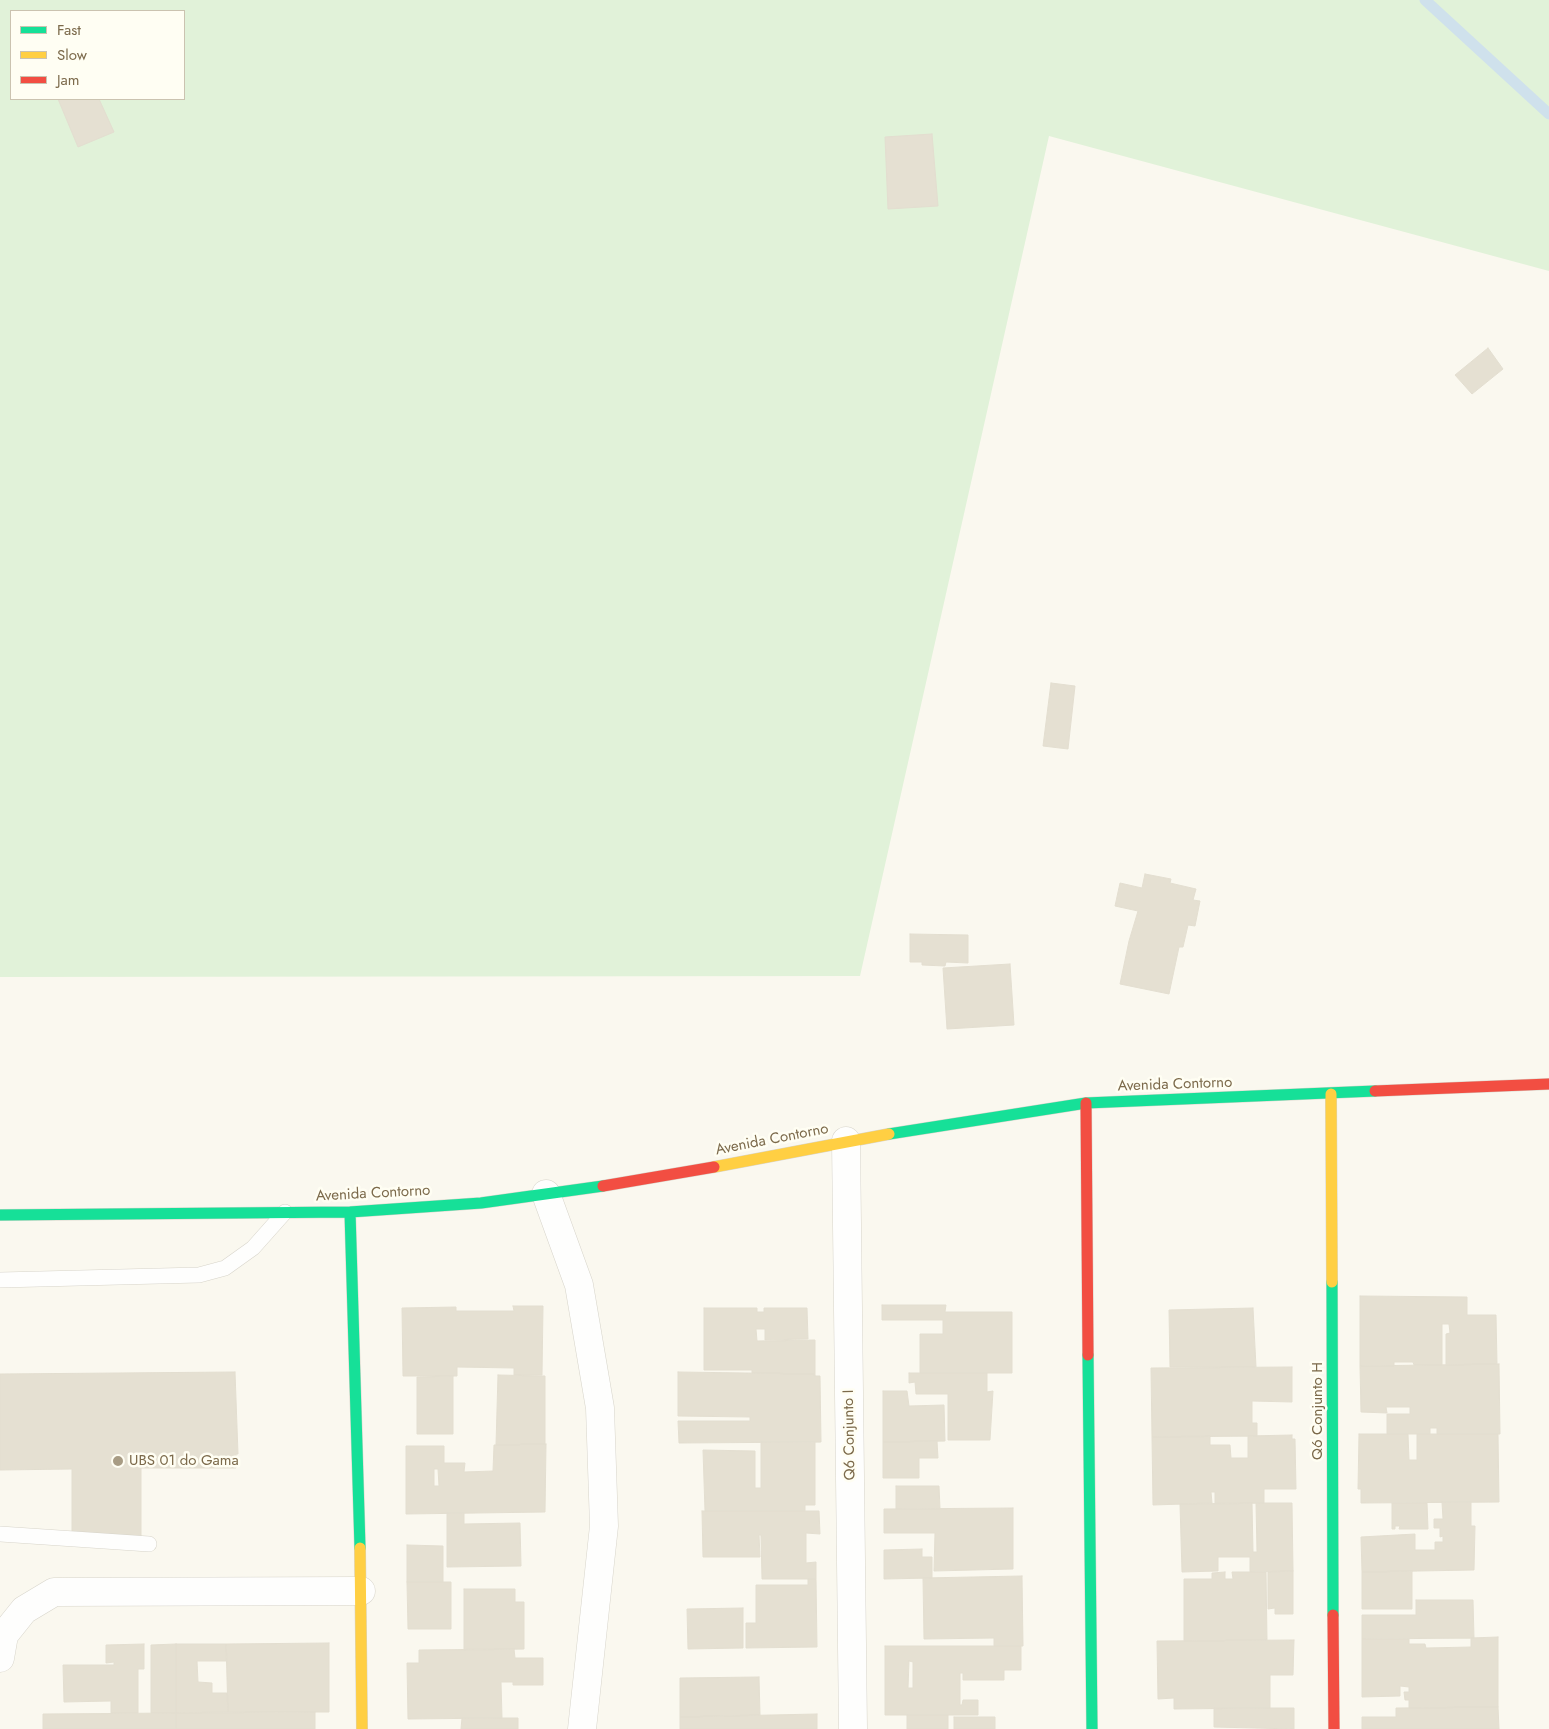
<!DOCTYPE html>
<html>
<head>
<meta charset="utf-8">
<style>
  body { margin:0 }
  #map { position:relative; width:1549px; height:1729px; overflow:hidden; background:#faf8ef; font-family:Jost,sans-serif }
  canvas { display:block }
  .legend { position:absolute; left:10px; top:10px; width:175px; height:90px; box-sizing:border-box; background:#fffef3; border:1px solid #cbc3b0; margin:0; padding:6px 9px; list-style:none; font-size:15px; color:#7c6a4b }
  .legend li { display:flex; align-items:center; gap:10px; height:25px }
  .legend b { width:25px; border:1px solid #cbc3b0 }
</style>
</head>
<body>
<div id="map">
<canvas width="1549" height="1729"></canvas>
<ul class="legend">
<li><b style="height:6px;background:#16e098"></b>Fast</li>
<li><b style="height:6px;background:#ffcf43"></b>Slow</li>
<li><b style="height:6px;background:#f24e42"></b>Jam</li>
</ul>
</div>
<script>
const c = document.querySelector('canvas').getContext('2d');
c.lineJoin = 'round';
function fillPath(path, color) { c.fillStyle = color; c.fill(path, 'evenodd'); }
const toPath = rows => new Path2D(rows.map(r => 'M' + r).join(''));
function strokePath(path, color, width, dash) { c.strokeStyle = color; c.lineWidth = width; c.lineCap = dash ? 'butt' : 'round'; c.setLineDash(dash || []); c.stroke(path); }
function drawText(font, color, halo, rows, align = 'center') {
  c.font = font + ' Jost,sans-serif'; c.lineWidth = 5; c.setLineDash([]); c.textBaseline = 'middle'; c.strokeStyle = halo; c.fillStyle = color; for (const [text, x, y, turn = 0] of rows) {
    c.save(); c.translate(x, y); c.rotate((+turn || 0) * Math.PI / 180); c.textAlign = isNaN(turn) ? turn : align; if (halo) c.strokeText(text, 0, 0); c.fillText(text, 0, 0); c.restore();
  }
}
const green = toPath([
  [0,0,1549,0,1549,271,1049,136,860,976,0,977],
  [11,11,184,11,184,99,11,99]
]);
const stream = toPath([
  [1425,0,1549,114]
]);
const building = toPath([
  [58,99,99,99,114,132,78,147,58,99],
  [932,134,938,206,888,209,885,137,932,134],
  [1488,348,1503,369,1472,394,1455,375,1488,348],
  [1051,683,1075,686,1068,749,1043,746,1051,683],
  [1145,874,1171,879,1170,883,1196,889,1193,900,1200,901,1195,926,1188,925,1183,947,1179,947,1169,994,1120,984,1129,941,1138,911,1115,906,1120,883,1142,888,1145,874],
  [910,934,968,935,968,963,946,962,945,966,922,965,922,962,910,962,910,934],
  [1010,964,1014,1025,947,1029,943,968,1010,964],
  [1360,1296,1467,1297,1467,1315,1496,1315,1497,1364,1446,1365,1446,1334,1450,1333,1449,1324,1442,1324,1442,1365,1414,1365,1413,1362,1394,1362,1394,1366,1360,1366,1360,1296],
  [882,1305,946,1305,945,1312,1012,1312,1012,1373,920,1373,920,1334,943,1334,943,1320,882,1320,882,1305],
  [513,1306,543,1306,542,1375,514,1375,514,1368,457,1367,457,1376,403,1376,402,1308,456,1307,456,1311,514,1311,513,1306],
  [704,1308,757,1308,757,1312,764,1312,764,1308,807,1308,808,1339,765,1340,765,1329,756,1329,757,1341,815,1340,815,1376,814,1374,752,1373,752,1370,704,1370,704,1308],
  [1253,1308,1256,1367,1170,1367,1169,1310,1253,1308],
  [1499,1364,1500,1434,1437,1434,1437,1428,1430,1428,1430,1434,1387,1434,1387,1414,1410,1414,1410,1407,1386,1407,1387,1413,1361,1412,1360,1366,1499,1364],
  [1292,1367,1292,1402,1252,1401,1252,1423,1257,1423,1257,1436,1152,1437,1151,1368,1292,1367],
  [235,1372,238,1454,236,1454,236,1468,141,1468,141,1538,72,1538,72,1469,0,1470,0,1374,235,1372],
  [678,1372,814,1374,814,1376,820,1376,821,1442,679,1443,678,1421,750,1421,750,1417,678,1416,678,1372],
  [909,1373,987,1373,987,1392,993,1391,990,1440,948,1440,948,1394,916,1394,915,1382,909,1383,909,1373],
  [498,1375,545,1376,545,1444,496,1445,498,1375],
  [453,1376,453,1434,417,1434,417,1377,453,1376],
  [883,1391,907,1391,909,1406,944,1405,945,1441,883,1442,883,1391],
  [1359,1434,1408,1434,1409,1460,1417,1460,1417,1434,1498,1434,1499,1502,1361,1503,1361,1489,1358,1489,1359,1434],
  [1292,1435,1292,1439,1295,1439,1296,1489,1264,1489,1264,1503,1215,1504,1215,1492,1211,1492,1212,1503,1153,1505,1152,1437,1210,1436,1210,1445,1230,1445,1231,1458,1248,1458,1248,1436,1292,1435],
  [937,1441,938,1458,919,1458,919,1478,883,1478,883,1442,937,1441],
  [761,1442,815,1442,815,1505,805,1505,805,1511,705,1511,703,1450,755,1451,755,1488,761,1488,761,1442],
  [546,1444,545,1512,406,1514,406,1446,444,1446,444,1463,465,1463,464,1472,493,1471,494,1445,546,1444],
  [434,1469,438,1469,439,1486,434,1486,434,1469],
  [896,1486,939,1486,940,1509,896,1509,896,1486],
  [1442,1502,1471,1502,1471,1526,1475,1526,1474,1570,1362,1572,1361,1537,1415,1534,1415,1550,1435,1550,1435,1542,1443,1542,1443,1536,1440,1537,1440,1528,1434,1528,1434,1519,1443,1519,1442,1502],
  [1252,1503,1253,1552,1257,1552,1256,1503,1292,1503,1293,1571,1250,1572,1250,1557,1218,1557,1218,1571,1182,1572,1180,1504,1252,1503],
  [1392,1503,1427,1503,1428,1529,1399,1529,1400,1526,1395,1526,1395,1529,1392,1529,1392,1503],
  [1013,1508,1013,1569,934,1571,935,1533,884,1533,884,1509,1013,1508],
  [702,1511,819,1511,820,1534,806,1533,806,1563,816,1562,816,1579,762,1579,761,1535,759,1535,760,1557,703,1557,702,1511],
  [447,1513,464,1513,464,1524,520,1523,521,1566,447,1567,447,1513],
  [407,1545,443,1546,443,1582,407,1582,407,1545],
  [922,1549,922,1557,932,1557,932,1578,884,1579,884,1550,922,1549],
  [1293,1571,1293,1614,1275,1614,1275,1608,1268,1609,1268,1572,1293,1571],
  [1412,1571,1412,1609,1362,1609,1362,1572,1412,1571],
  [1225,1572,1225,1579,1233,1579,1232,1572,1266,1572,1267,1640,1184,1641,1184,1579,1212,1579,1212,1573,1225,1572],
  [1022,1576,1023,1646,994,1646,994,1638,924,1639,923,1578,1022,1576],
  [808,1579,816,1579,817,1647,746,1648,746,1623,756,1623,756,1585,808,1585,808,1579],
  [407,1582,451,1582,451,1629,408,1629,407,1582],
  [464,1589,515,1589,515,1602,524,1602,524,1649,464,1650,464,1589],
  [1416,1600,1473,1600,1474,1638,1362,1639,1362,1615,1416,1615,1416,1600],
  [743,1608,743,1648,688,1649,687,1609,743,1608],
  [1498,1637,1498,1707,1409,1708,1409,1700,1405,1700,1404,1692,1409,1692,1409,1687,1400,1686,1400,1696,1362,1697,1362,1639,1409,1639,1409,1644,1425,1644,1426,1648,1471,1647,1471,1638,1498,1637],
  [1294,1640,1293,1675,1270,1675,1270,1708,1174,1709,1174,1698,1158,1699,1157,1641,1294,1640],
  [329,1643,329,1712,228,1712,226,1644,329,1643],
  [144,1644,144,1669,138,1669,138,1713,111,1713,111,1701,64,1702,63,1665,114,1665,114,1662,106,1663,106,1645,144,1644],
  [176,1644,226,1644,227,1661,197,1661,198,1682,212,1683,212,1693,227,1693,228,1712,176,1713,176,1644],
  [176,1644,176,1713,151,1713,151,1645,176,1644],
  [885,1646,1021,1646,1021,1670,1004,1670,1004,1680,963,1680,963,1673,960,1673,960,1705,962,1705,963,1700,978,1700,978,1715,885,1715,885,1646],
  [909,1661,913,1662,913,1688,908,1688,909,1661],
  [514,1649,515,1658,543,1658,543,1685,513,1685,513,1682,501,1682,502,1718,408,1719,407,1663,419,1663,419,1650,514,1649],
  [759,1677,760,1715,680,1717,680,1678,759,1677],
  [1498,1707,1499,1729,1362,1729,1362,1717,1396,1717,1396,1708,1498,1707],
  [1214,1708,1294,1708,1294,1729,1214,1727,1214,1708],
  [315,1712,315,1729,176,1729,176,1713,315,1712],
  [176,1713,176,1729,43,1729,43,1714,176,1713],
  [817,1714,817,1729,680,1729,680,1717,817,1714],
  [907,1715,948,1715,948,1729,907,1729,907,1715],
  [954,1717,995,1717,995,1729,954,1729,954,1717],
  [462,1718,518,1718,518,1729,461,1729,462,1718]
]);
const lane = toPath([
  [0,1280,199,1275,225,1268,253,1248,285,1212],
  [0,1534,149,1544]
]);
const street = toPath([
  [846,1141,853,1729],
  [546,1194,579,1285,600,1408,604,1526,582,1729],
  [0,1658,4,1635,24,1610,54,1592,361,1591]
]);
const fast = toPath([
  [889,1134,1086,1103,1375,1091],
  [350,1212,360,1548],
  [0,1215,350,1212,481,1203,603,1186],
  [1332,1282,1333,1615],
  [1088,1355,1092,1729]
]);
const slow = toPath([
  [1331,1094,1332,1282],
  [714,1167,889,1134],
  [360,1548,362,1729]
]);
const jam = toPath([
  [1375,1091,1549,1084],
  [1086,1103,1088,1355],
  [603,1186,714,1167],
  [1333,1615,1334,1729]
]);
const markers = [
  [118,1461,6,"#a89c84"]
];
const streetNames = [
  ["Avenida Contorno",1175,1085,-2],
  ["Avenida Contorno",772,1140,-11],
  ["Avenida Contorno",373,1194,-3],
  ["Q6 Conjunto H",1318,1411,-90],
  ["Q6 Conjunto I",850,1435,-91]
];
const poiNames = [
  ["UBS 01 do Gama",129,1461]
];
fillPath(green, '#e1f2d9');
strokePath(stream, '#cfe1ec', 11);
fillPath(building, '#e5e0d2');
strokePath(building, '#e3ded0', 1);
strokePath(lane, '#d7d4ca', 16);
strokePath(street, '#d7d4ca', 29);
strokePath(fast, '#d8d4ca', 12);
strokePath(slow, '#d8d4ca', 12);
strokePath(jam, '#d8d4ca', 12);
strokePath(lane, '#fefefd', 15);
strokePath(street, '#fefefd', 28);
strokePath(fast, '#16e098', 11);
strokePath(slow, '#ffcf43', 11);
strokePath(jam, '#f24e42', 11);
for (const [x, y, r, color] of markers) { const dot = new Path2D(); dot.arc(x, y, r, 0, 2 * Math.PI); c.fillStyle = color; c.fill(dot); strokePath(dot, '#fffef3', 2); }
drawText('15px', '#7c6a4b', '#fffef3', streetNames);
drawText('15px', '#7c6a4b', '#fffef3', poiNames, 'left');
</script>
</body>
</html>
